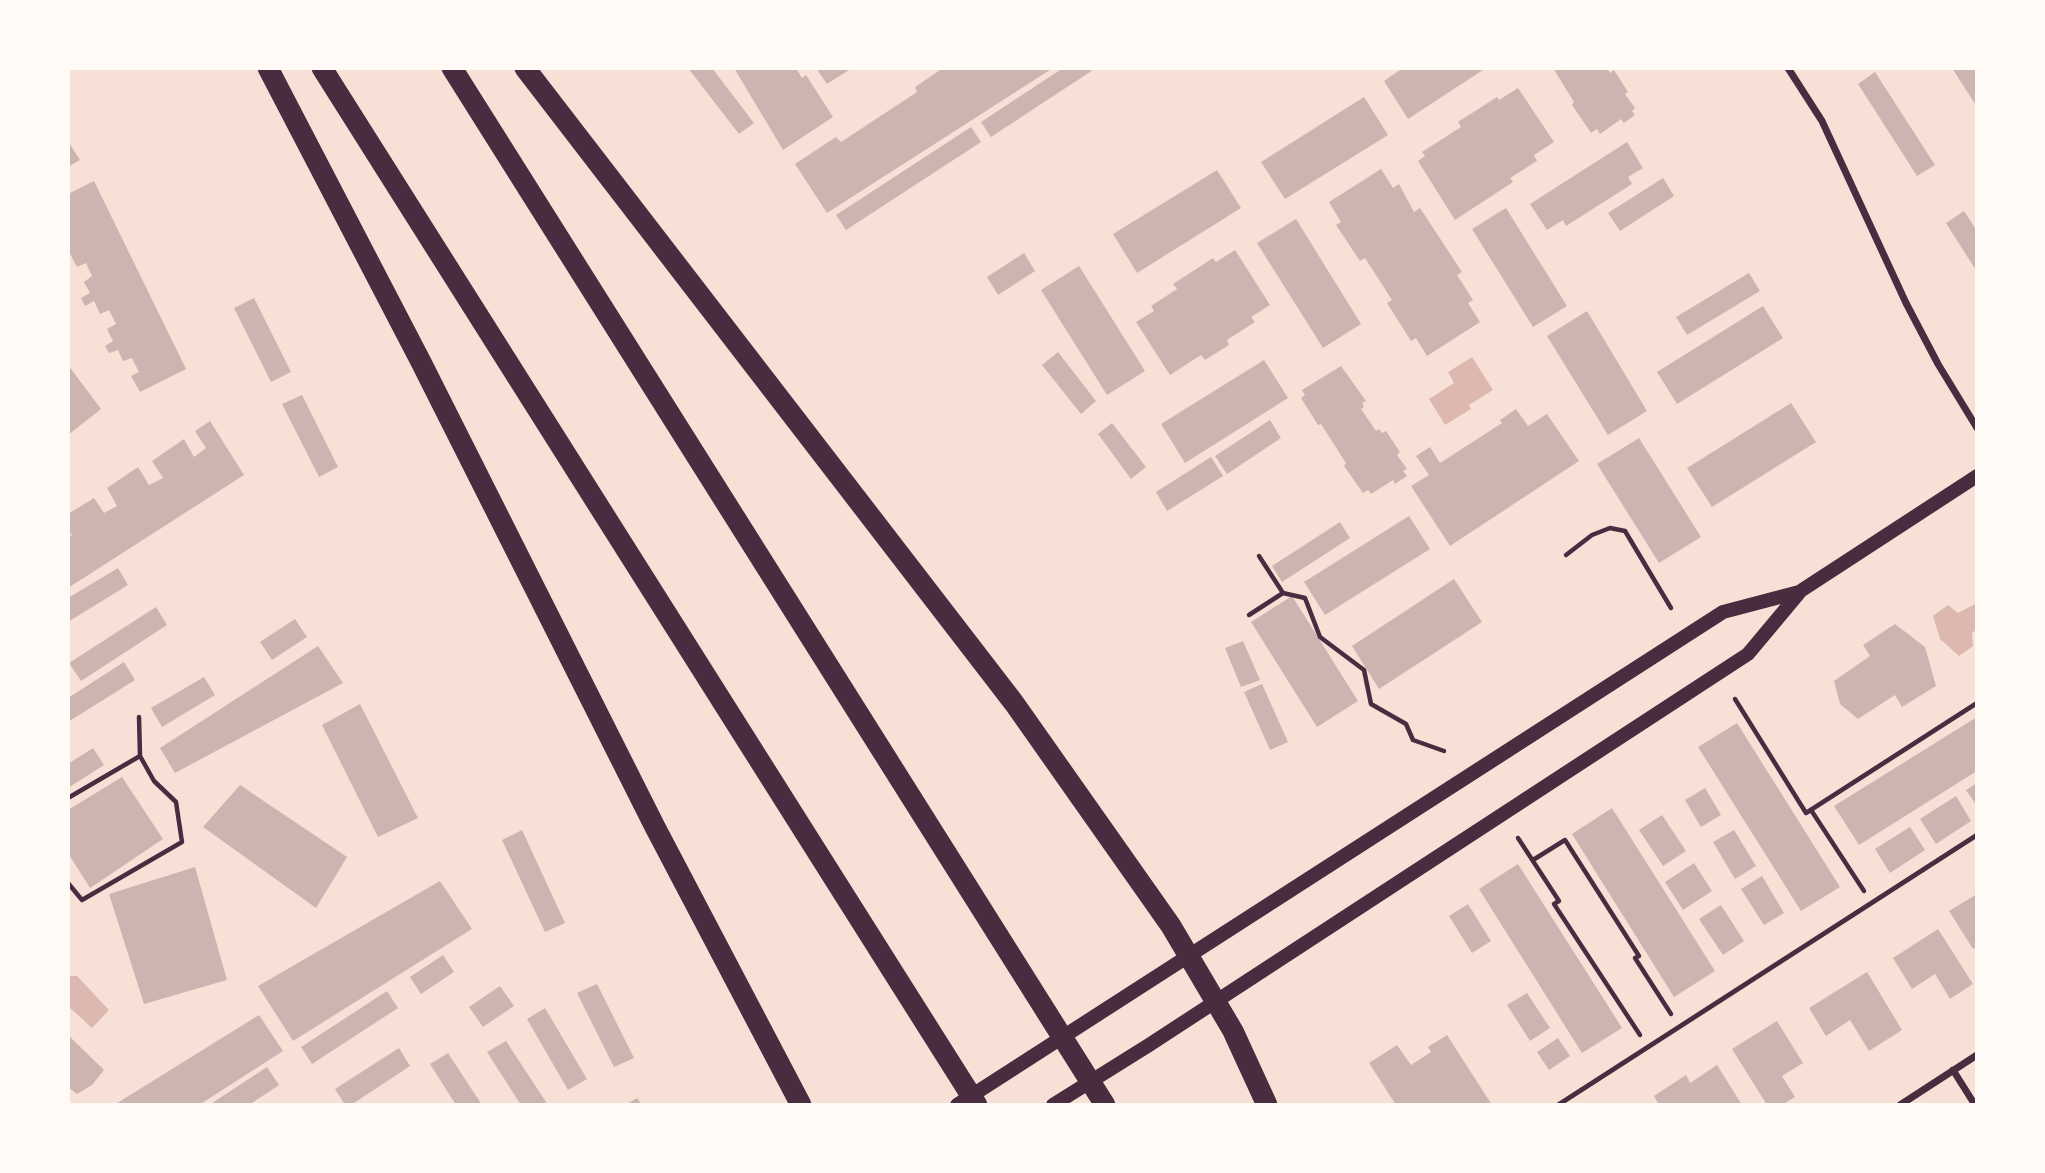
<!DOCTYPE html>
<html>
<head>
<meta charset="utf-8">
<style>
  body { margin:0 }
  #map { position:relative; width:2045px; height:1173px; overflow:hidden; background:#f7e1d7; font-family:Manrope,sans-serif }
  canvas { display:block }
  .frame { position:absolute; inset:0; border:70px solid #fffaf5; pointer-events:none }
</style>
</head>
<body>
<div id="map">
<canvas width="2045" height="1173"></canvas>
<div class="frame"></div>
</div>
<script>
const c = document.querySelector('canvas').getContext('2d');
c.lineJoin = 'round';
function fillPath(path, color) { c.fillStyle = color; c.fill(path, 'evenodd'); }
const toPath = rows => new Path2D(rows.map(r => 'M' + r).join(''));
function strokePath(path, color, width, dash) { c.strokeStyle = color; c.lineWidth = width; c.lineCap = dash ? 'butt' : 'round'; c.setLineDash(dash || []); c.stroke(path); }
const water = toPath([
  [1472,357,1493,390,1469,405,1471,409,1445,425,1429,399,1454,383,1448,372],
  [1977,603,1977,629,1972,633,1973,646,1959,656,1940,639,1933,616,1948,605,1958,613],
  [68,976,77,976,109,1010,92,1028,68,1006]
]);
const building = toPath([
  [688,68,712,68,754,123,739,134],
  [734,68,796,68,802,78,806,75,833,117,783,150],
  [816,68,852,68,827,84],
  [943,68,1053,68,827,213,795,164,836,137,841,142,917,92,915,87],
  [1063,68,1096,68,991,137,981,122],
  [1403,68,1486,68,1408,119,1384,81],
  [1553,68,1603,68,1604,70,1607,68,1610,73,1614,70,1628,92,1625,94,1635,108,1632,111,1635,115,1624,123,1621,119,1600,134,1597,129,1591,133,1572,105,1574,102],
  [1952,68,1977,68,1977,107],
  [1875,72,1935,165,1917,176,1858,84],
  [1518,88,1554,142,1534,155,1537,161,1510,178,1513,182,1455,220,1418,161,1425,156,1422,152,1461,127,1458,122,1497,97,1499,100],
  [1364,97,1388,135,1285,199,1261,162],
  [971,127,981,142,846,230,836,215],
  [68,141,80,160,68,167],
  [1627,142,1643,168,1628,177,1632,184,1566,226,1563,220,1547,230,1530,204],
  [1381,169,1393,188,1399,184,1414,212,1420,208,1462,272,1457,275,1473,300,1468,303,1480,322,1427,356,1416,338,1411,341,1387,303,1392,300,1365,258,1360,261,1336,225,1341,222,1329,202],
  [1217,170,1241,208,1137,273,1113,234],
  [1663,178,1674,196,1620,231,1608,213],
  [94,181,186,369,140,392,131,376,139,372,132,358,123,361,118,350,109,353,105,346,113,341,107,329,116,324,109,310,100,314,94,301,85,306,81,298,90,293,84,282,92,276,86,263,77,267,68,250,68,194],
  [1506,208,1567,306,1533,327,1472,229],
  [1964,211,1977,231,1977,272,1946,223],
  [1296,219,1361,324,1323,348,1257,243],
  [1235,250,1270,305,1251,317,1255,322,1227,340,1229,345,1205,360,1201,355,1170,375,1136,322,1154,311,1151,306,1177,289,1173,284,1213,258,1216,262],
  [1024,253,1035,271,998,295,987,277],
  [1079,266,1145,371,1107,395,1041,290],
  [1749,273,1760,291,1687,335,1676,317],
  [254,298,291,372,271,382,234,308],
  [1763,306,1783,338,1677,404,1657,372],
  [1587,311,1647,411,1608,435,1547,336],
  [1058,352,1096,401,1081,414,1042,365],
  [1264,360,1288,398,1185,463,1161,424],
  [68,365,101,409,68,435],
  [1341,366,1366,401,1362,403,1364,407,1361,409,1376,431,1379,429,1382,433,1386,431,1400,452,1397,455,1407,469,1403,471,1407,476,1395,484,1393,480,1371,494,1368,490,1363,493,1344,466,1346,463,1321,424,1318,425,1301,398,1305,395,1302,390],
  [302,395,338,467,319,477,282,404],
  [1791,403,1816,442,1712,507,1687,468],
  [1516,409,1528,426,1547,414,1579,461,1450,546,1411,486,1429,475,1416,456,1430,447,1440,463,1502,423,1500,420],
  [1270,420,1281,438,1227,474,1215,456],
  [210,421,244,475,68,588,68,537,72,535,68,530,68,514,94,498,104,513,117,506,107,488,138,467,149,485,163,478,152,461,184,439,194,457,206,448,195,431],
  [1112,423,1146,467,1131,479,1098,434],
  [1639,438,1701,537,1659,563,1597,464],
  [1211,457,1223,476,1167,511,1156,492],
  [1409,516,1430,549,1325,615,1304,582],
  [1340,522,1350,538,1282,582,1272,566],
  [118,568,128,585,68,622,68,598],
  [1454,579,1482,622,1379,689,1352,646],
  [1292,596,1358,701,1317,727,1251,622],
  [156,607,167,625,81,681,69,663],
  [295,619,307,637,272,660,260,642],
  [1895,624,1925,647,1936,686,1902,707,1895,695,1858,719,1840,704,1834,681,1870,656,1863,645],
  [1243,641,1260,680,1241,687,1225,648],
  [318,646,343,683,175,773,160,748],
  [124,662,135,680,68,722,68,698],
  [204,677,215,695,162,727,151,708],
  [1262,684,1288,742,1270,750,1244,692],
  [360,704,418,818,378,837,322,725],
  [1977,717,1977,771,1859,845,1834,806],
  [1737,723,1840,887,1801,911,1698,747],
  [93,748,104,765,68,788,68,764],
  [122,777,163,839,90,888,68,853,68,810],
  [1977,783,1977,806,1966,790],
  [240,785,347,857,316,908,203,827],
  [1705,788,1721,815,1701,827,1685,800],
  [1956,796,1971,821,1936,844,1920,819],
  [1612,808,1715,971,1674,997,1572,834],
  [1662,815,1686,851,1663,866,1639,830],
  [1910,827,1925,850,1890,873,1875,849],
  [522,830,565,923,545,932,502,840],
  [1734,830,1756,866,1735,879,1713,842],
  [1694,863,1712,891,1683,910,1665,882],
  [1518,864,1622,1028,1582,1053,1479,889],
  [195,867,227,980,144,1004,109,894],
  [1762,876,1784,913,1764,925,1741,889],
  [440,881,472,929,293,1041,258,986],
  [1977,894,1977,947,1973,949,1949,911],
  [1468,904,1491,941,1472,953,1449,916],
  [1721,905,1744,941,1723,955,1699,919],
  [1938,929,1973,984,1950,999,1935,974,1912,989,1893,958],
  [443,955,454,972,421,994,410,977],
  [1867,972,1902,1030,1869,1051,1850,1020,1826,1036,1809,1008],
  [597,984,634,1058,614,1067,577,993],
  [500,986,514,1006,483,1027,469,1007],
  [387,991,398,1008,312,1064,301,1047],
  [1527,993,1550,1028,1530,1041,1507,1005],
  [545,1008,587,1079,568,1090,527,1019],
  [259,1015,283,1051,199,1105,114,1105],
  [1777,1021,1803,1063,1782,1076,1795,1097,1782,1105,1767,1105,1732,1049],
  [68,1035,104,1070,92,1085,77,1094,68,1087],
  [1447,1035,1492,1105,1396,1105,1369,1063,1397,1045,1411,1065,1431,1052,1428,1047],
  [1558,1038,1570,1056,1549,1070,1537,1052],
  [506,1041,548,1105,521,1105,487,1052],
  [399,1048,410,1066,351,1105,345,1105,335,1089],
  [448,1053,482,1105,456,1105,430,1064],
  [1717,1065,1742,1105,1659,1105,1654,1096,1686,1075,1690,1083],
  [267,1067,279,1085,249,1105,209,1105],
  [637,1098,642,1105,625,1105]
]);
const path = toPath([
  [1566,555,1592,535,1610,528,1625,531,1671,608],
  [1259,556,1283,593,1305,598,1320,637,1364,670,1371,704,1406,724,1413,740,1444,751],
  [1249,615,1283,593],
  [1735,699,1806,813,1977,703],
  [68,798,140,756],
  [1811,810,1864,891],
  [1518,838,1559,901,1554,904,1640,1035],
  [1533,860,1565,840,1639,956,1635,958,1671,1014],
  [68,883,82,900,182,842,176,802,154,781,140,756,139,717]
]);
const service = toPath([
  [1558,1105,1977,835]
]);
const minor = toPath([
  [1788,68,1822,121,1906,303,1938,364,1977,428],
  [1953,1070,1975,1105],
  [1900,1105,1977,1055]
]);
const secondary = toPath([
  [957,1105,1723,612,1799,592,1977,476],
  [1053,1105,1149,1045,1748,654,1799,593]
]);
const motorway = toPath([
  [268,68,421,362,655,827,801,1105],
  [322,68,977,1105],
  [452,68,1105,1105],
  [525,68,1014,703,1171,926,1233,1031,1267,1105]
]);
fillPath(water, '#dcb8b0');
fillPath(building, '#ccb4b1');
strokePath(path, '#4a2c40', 4.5);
strokePath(service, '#4a2c40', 5);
strokePath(minor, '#4a2c40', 7);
strokePath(secondary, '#4a2c40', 14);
strokePath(motorway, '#4a2c40', 21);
</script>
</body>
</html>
